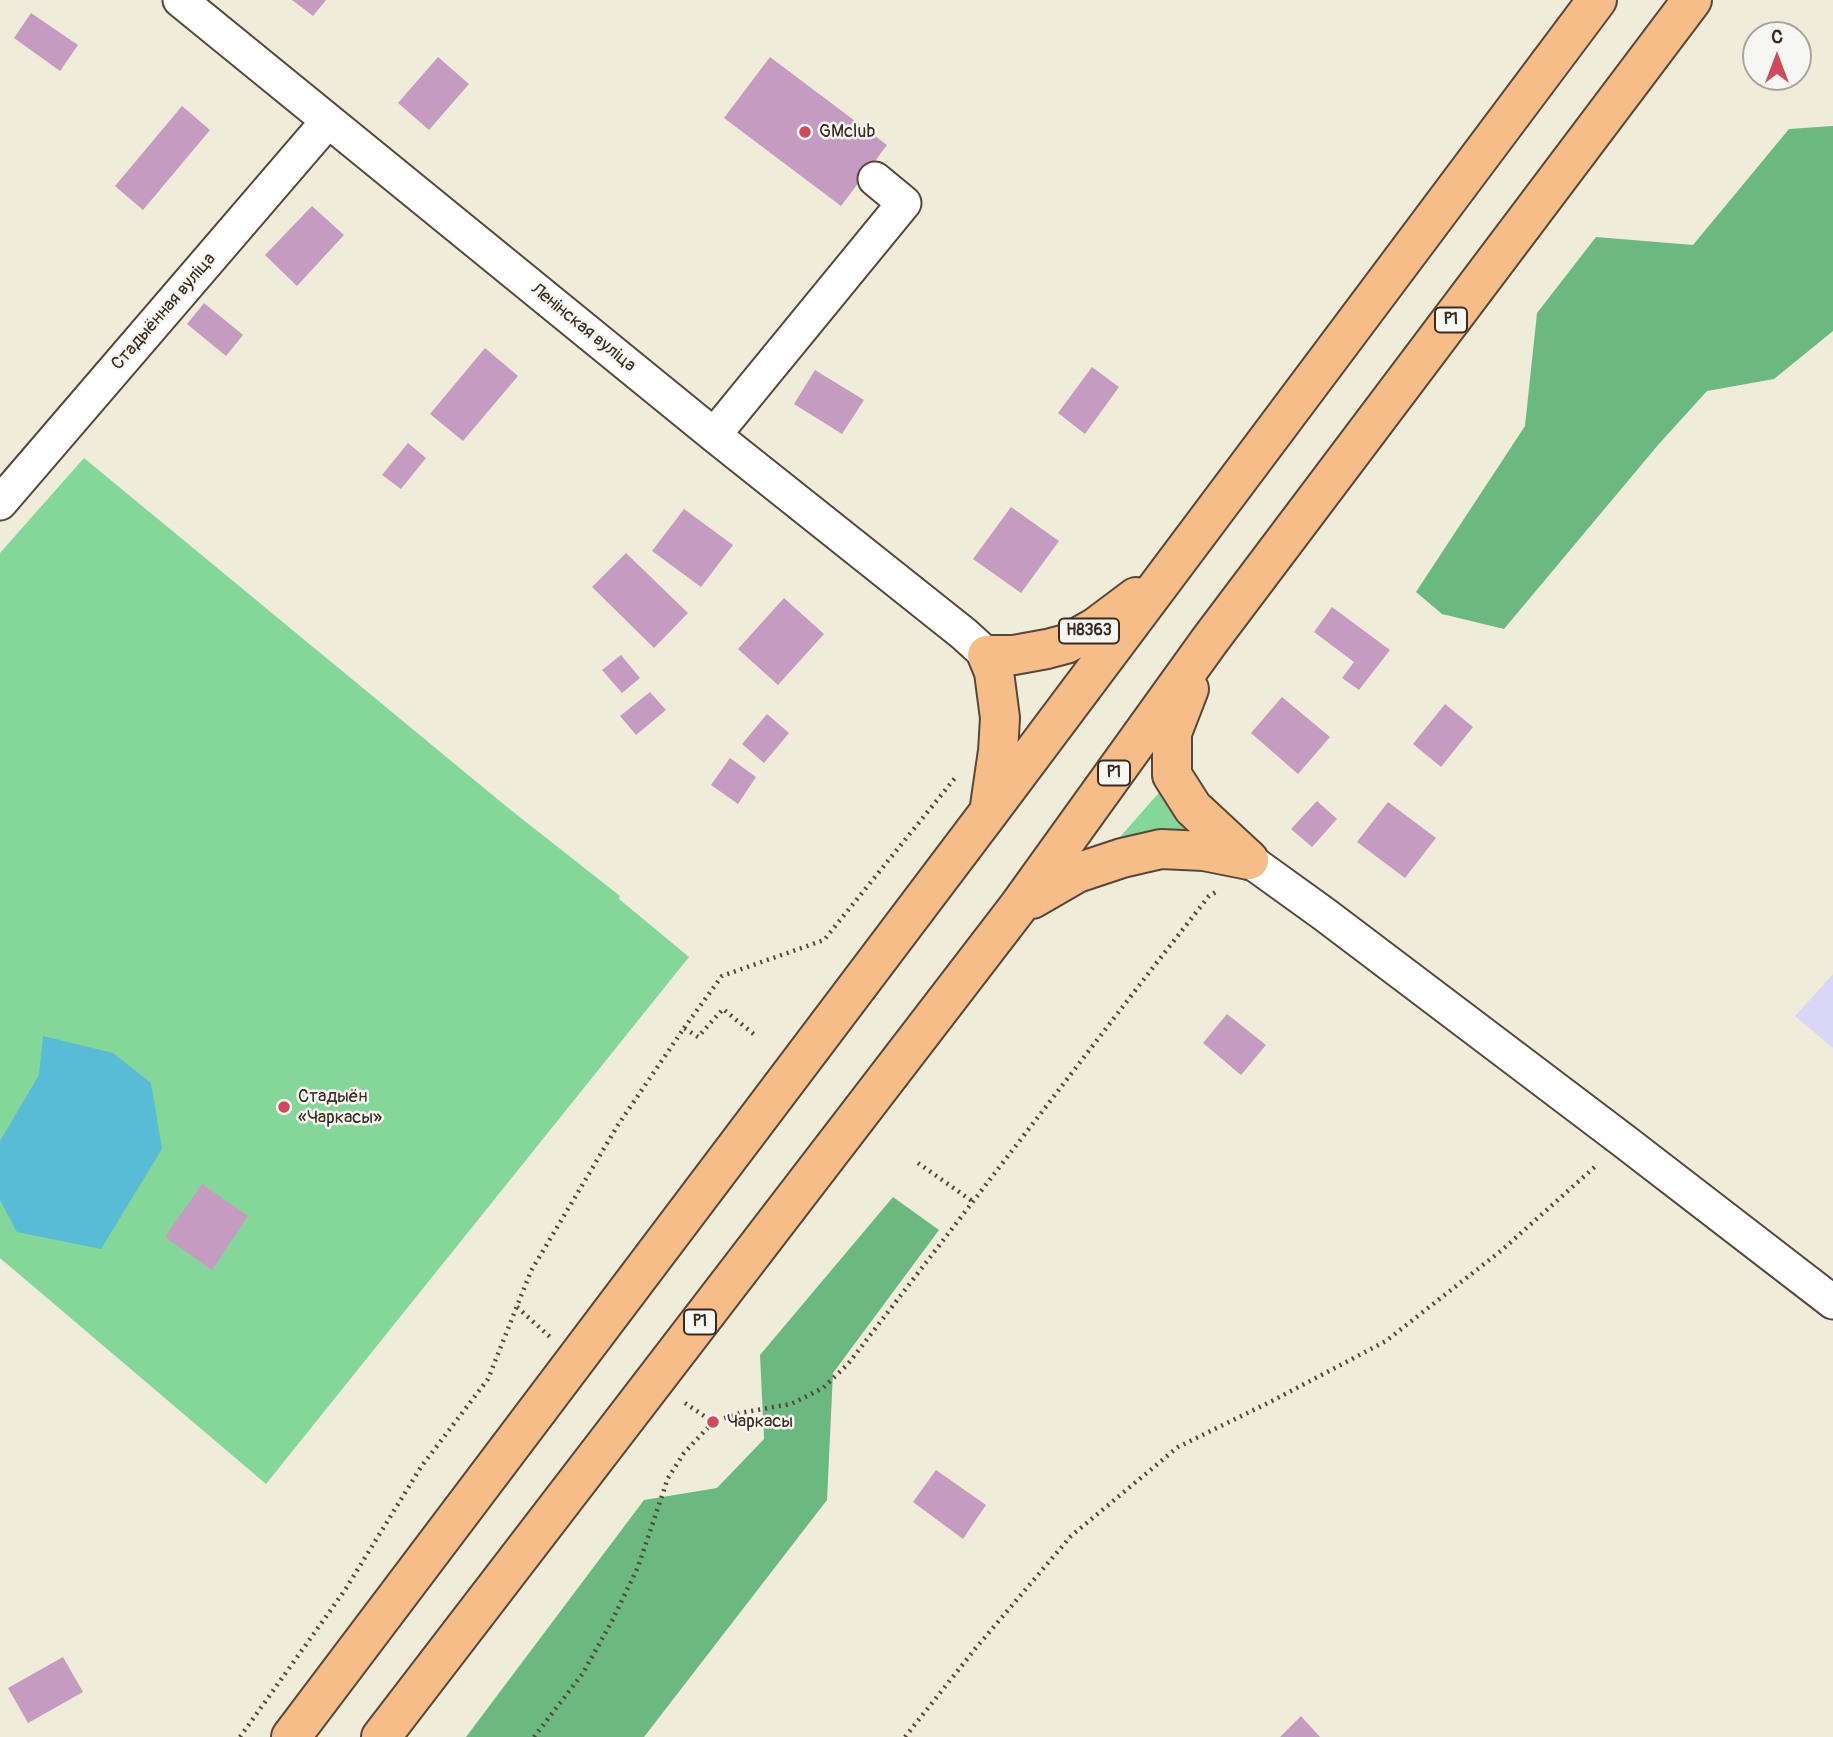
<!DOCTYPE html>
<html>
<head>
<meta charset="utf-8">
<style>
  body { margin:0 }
  #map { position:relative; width:1833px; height:1737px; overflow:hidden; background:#f0ecda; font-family:Pangolin,sans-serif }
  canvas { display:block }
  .north { position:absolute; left:1742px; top:21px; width:70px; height:70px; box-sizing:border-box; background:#f6f6f2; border:2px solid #aba49d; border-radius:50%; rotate:0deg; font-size:19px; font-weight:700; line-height:28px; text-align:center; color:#3b2a1e }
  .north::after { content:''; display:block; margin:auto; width:24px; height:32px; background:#d1495b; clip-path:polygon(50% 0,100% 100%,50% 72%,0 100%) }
</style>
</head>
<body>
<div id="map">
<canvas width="1833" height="1737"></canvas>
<div class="north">С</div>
</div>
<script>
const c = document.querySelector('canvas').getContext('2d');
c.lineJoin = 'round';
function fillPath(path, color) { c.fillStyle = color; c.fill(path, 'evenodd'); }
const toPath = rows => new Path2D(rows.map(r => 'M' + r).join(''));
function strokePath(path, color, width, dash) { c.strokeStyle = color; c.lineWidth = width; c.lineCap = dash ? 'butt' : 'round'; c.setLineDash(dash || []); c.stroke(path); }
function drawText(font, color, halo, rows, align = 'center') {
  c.font = font + ' Pangolin,sans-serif'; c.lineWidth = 5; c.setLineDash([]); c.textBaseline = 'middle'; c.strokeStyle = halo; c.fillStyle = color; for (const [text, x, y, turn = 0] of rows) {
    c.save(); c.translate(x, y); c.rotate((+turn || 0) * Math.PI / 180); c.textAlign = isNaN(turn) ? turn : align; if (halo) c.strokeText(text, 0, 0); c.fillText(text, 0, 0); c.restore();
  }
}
const built = toPath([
  [1833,974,1833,1048,1795,1016]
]);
const green = toPath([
  [84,458,507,807,620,896,619,899,689,957,266,1484,0,1258,0,553],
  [1163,788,1191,835,1120,837]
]);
const forest = toPath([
  [1833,126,1833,331,1774,379,1707,391,1658,445,1504,629,1442,614,1416,592,1525,426,1537,313,1596,237,1693,245,1789,129],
  [893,1197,939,1230,833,1373,827,1500,644,1737,466,1737,644,1500,717,1488,764,1439,760,1355]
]);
const water = toPath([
  [43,1036,113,1053,151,1083,162,1149,101,1249,17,1232,0,1200,0,1141,39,1075]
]);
const building = toPath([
  [292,0,326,0,313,16],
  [31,13,78,45,60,71,14,38],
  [438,57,469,84,429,130,398,103],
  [770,57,887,145,841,206,724,118],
  [182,106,210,130,143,210,115,186],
  [312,206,344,235,297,286,265,255],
  [204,303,243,335,226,356,187,324],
  [485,348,518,376,463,441,430,414],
  [1092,367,1119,387,1085,434,1058,413],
  [815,370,864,400,842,434,794,404],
  [408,443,426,458,401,489,382,475],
  [1011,507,1059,541,1021,593,973,559],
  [684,509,733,545,701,587,652,551],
  [626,553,688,613,654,648,592,587],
  [784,598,824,634,778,685,738,649],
  [1332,607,1390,650,1359,690,1342,678,1354,662,1314,632],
  [621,655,640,678,622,693,602,670],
  [650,692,666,710,636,735,620,716],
  [1282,697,1330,737,1298,774,1251,733],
  [1445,704,1473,727,1441,767,1413,744],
  [767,714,789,733,764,763,742,744],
  [730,758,756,777,738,804,711,785],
  [1317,801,1337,819,1312,847,1291,829],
  [1388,802,1436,838,1405,878,1357,842],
  [1227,1014,1266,1045,1241,1075,1203,1043],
  [202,1184,248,1216,212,1270,165,1237],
  [936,1470,986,1505,963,1539,913,1502],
  [63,1657,83,1692,28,1723,8,1688],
  [1301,1716,1320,1737,1280,1737]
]);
const path = toPath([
  [684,1028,722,976,824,940,955,778],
  [918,1163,972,1201],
  [517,1307,550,1337],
  [685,1403,713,1422],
  [240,1737,345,1590,421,1467,488,1379,531,1271,618,1125,684,1028,698,1037,723,1009,756,1036],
  [534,1737,583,1673,612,1621,638,1567,668,1478,684,1453,713,1422,740,1413,791,1404,823,1388,848,1364,1151,970,1209,896,1216,892],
  [905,1737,975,1649,1071,1536,1178,1447,1274,1400,1386,1341,1502,1250,1598,1164]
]);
const minor = toPath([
  [180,0,714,435,964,634,987,655],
  [714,435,904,203,875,179],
  [0,503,328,121],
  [1249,860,1324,914,1624,1141,1833,1302]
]);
const highway = toPath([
  [1189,689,1172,733,1172,775,1193,808,1249,860],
  [990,806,998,751,1000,718,994,672,987,655,1014,655,1047,649,1066,644,1096,627,1136,597],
  [1032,899,1077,873,1122,858,1161,849,1204,851,1249,860],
  [291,1737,989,812,1597,0],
  [381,1737,1018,907,1210,640,1692,0]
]);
const markers = [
  [805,132,7,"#d1495b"],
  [284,1107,7,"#d1495b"],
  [713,1422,7,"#d1495b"]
];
const shields = [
  [1451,320,32],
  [1089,631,60],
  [1114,773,32],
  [700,1322,32]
];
const shieldNames = [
  ["Р1",1451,320],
  ["Н8363",1089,631],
  ["Р1",1114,773],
  ["Р1",700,1322]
];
const poiNames = [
  ["GMclub",819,132],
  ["Стадыён",298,1097],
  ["«Чаркасы»",298,1118],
  ["Чаркасы",727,1422]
];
const streetNames = [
  ["Стадыённая вуліца",164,312,-49],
  ["Ленінская вуліца",583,328,39]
];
fillPath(built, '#dad6f7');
fillPath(green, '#84d799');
fillPath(forest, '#6bb881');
fillPath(water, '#58bcd6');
fillPath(building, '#c59bc2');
strokePath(minor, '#56473a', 37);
strokePath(highway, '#56473a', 42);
strokePath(path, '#56473a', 4.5, [2, 5]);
strokePath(minor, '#fff', 33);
strokePath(highway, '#f7bd88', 38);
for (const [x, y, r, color] of markers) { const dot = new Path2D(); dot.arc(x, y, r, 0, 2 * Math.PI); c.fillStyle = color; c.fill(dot); strokePath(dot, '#f6f6f2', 2.5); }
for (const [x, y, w] of shields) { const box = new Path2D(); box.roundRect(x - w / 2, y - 12.5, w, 25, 5); c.fillStyle = '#f6f6f2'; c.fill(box); strokePath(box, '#3b2a1e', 2); }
drawText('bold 16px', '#3b2a1e', null, shieldNames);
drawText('18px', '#3b2a1e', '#f6f6f2', poiNames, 'left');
drawText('18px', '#3b2a1e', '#f6f6f2', streetNames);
</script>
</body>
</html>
